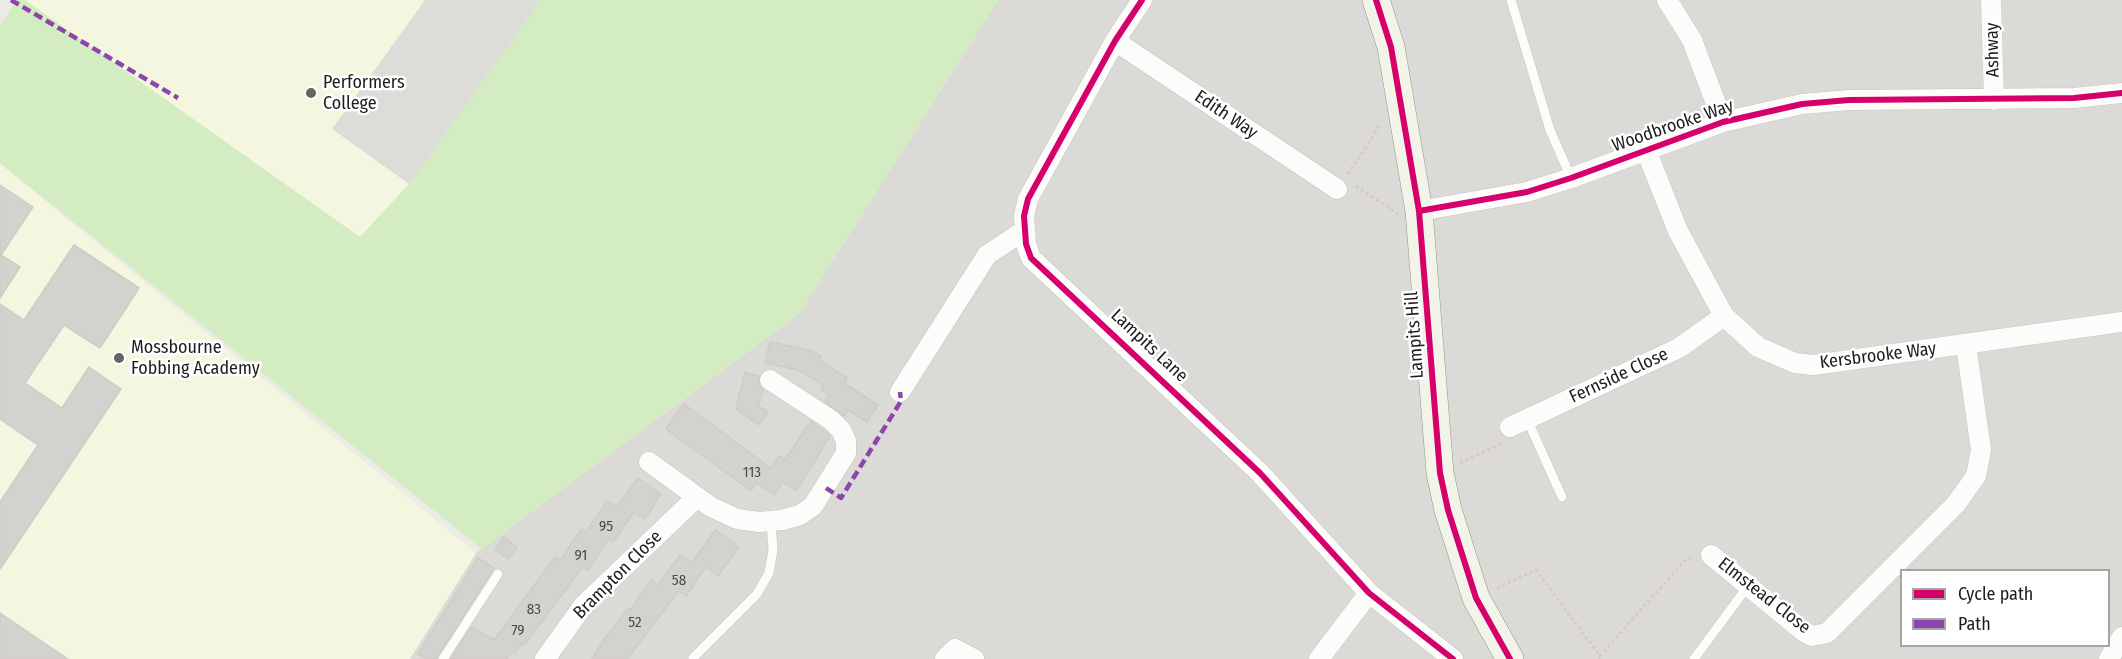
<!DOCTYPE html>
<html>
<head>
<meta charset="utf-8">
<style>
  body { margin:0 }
  #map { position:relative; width:2122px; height:659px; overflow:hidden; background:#ecebe6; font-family:"Fira Sans Condensed",sans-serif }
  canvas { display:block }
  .legend { position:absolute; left:1900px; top:569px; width:210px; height:78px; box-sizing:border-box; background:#fff; border:2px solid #a5a5a5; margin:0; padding:8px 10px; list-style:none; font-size:18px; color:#1d1d1d }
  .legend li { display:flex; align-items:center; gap:12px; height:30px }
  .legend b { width:30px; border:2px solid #a5a5a5 }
</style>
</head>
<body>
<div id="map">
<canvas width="2122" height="659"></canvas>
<ul class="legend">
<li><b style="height:8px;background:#d6006c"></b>Cycle path</li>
<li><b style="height:8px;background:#8e44ad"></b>Path</li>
</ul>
</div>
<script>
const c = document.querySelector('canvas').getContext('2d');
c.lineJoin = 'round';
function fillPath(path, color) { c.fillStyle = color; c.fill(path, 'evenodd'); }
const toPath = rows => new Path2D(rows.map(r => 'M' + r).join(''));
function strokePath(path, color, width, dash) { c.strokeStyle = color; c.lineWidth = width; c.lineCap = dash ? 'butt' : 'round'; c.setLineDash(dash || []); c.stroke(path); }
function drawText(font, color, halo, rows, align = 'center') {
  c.font = font + ' "Fira Sans Condensed",sans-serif'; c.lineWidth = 5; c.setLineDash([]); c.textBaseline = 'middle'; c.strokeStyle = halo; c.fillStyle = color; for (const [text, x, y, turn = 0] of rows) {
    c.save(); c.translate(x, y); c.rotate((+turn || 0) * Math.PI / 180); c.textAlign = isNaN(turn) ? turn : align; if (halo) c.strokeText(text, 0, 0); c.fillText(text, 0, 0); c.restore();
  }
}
const residential = toPath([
  [998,0,2122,0,2122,659,410,659,476,553,799,314],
  [1902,570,2108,570,2108,646,1902,646]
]);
const education = toPath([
  [18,0,534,0,409,184,360,237],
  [0,164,476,553,410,659,0,659]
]);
const grass = toPath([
  [17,0,25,0,360,237,409,184,538,3,534,0,998,0,799,314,482,549,0,163,0,25]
]);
const parking = toPath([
  [425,0,534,0,539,3,409,184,332,129]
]);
const building = toPath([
  [0,185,33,207,1,255,20,267,0,298,0,185],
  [74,245,139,288,100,348,64,325,25,383,62,408,89,367,121,389,0,569,0,502,38,445,0,419,0,304,24,320,74,245],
  [770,342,809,350,821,356,819,360,847,378,844,383,878,405,867,422,848,410,844,416,825,402,829,395,821,389,823,386,819,382,798,370,765,363,770,342],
  [745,372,759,376,759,385,763,390,758,406,768,412,758,425,736,409,745,372],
  [684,404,771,468,779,456,785,460,811,421,830,436,796,491,783,482,774,495,756,483,751,491,666,429,684,404],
  [638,478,661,494,653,507,644,519,634,512,613,542,609,539,588,570,583,567,525,644,523,642,514,654,511,652,507,659,451,659,471,627,494,640,555,557,560,560,582,529,586,532,607,501,617,507,638,478],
  [715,530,739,547,718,576,706,567,686,596,679,591,627,659,592,659,605,638,628,609,630,610,651,580,658,585,680,555,692,563,715,530],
  [504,537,517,547,508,559,495,550,504,537],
  [478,558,494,568,436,659,427,659,418,654,478,558],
  [0,613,68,659,0,659,0,613]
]);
const path = toPath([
  [1348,174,1381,124],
  [1356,186,1398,214],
  [1460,463,1503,443],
  [1497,588,1536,570,1600,656,1598,659],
  [1600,656,1686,559,1692,558]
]);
const service = toPath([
  [1511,0,1550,130,1571,178],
  [1527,419,1562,497],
  [693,658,757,594,769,573,773,550,771,522],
  [443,659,498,574],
  [1694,659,1748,586]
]);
const minor = toPath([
  [1142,0,1115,41,1028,199,1024,216,1026,244,1031,258,1260,473,1369,593,1453,659],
  [1667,0,1692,40,1723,122],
  [1991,0,1994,100],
  [1115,41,1337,189],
  [1646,150,1678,231,1724,316,1758,347,1795,363,1814,365,2122,322],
  [1419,211,1527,192,1571,178,1723,122,1802,104,1849,100,2074,98,2122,93],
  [900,392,987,255,1025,230],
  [1510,427,1679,348,1724,316],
  [649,462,711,507,737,519,759,522,782,520,800,515,813,506,846,453,846,441,841,430,831,420,770,380],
  [1711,555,1803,631,1812,636,1827,633,1956,504,1976,476,1981,450,1966,345],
  [545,659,583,606,697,497],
  [945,659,955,649,974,659],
  [1319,659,1369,593],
  [2109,659,2122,637]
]);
const secondary = toPath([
  [1376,0,1391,47,1419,211,1440,473,1448,510,1476,598,1510,659]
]);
const quiet = toPath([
  [11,0,178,98],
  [826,488,841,498,901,401,900,392]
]);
const cycleway = toPath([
  [1142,0,1115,41,1028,199,1024,216,1026,244,1031,258,1260,473,1369,593,1453,659],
  [1376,0,1391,47,1419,211,1440,473,1448,510,1476,598,1510,659],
  [1419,211,1527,192,1571,178,1723,122,1802,104,1849,100,2074,98,2122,93]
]);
const markers = [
  [311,93,6,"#656563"],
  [119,358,6,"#656563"]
];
const numberNames = [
  ["113",752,473],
  ["95",606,527],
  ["91",581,556],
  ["58",679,581],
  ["83",534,610],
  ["52",635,623],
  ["79",518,631]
];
const streetNames = [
  ["Ashway",1993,50,-91],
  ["Edith Way",1226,115,34],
  ["Woodbrooke Way",1673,126,-19],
  ["Lampits Hill",1415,335,-94],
  ["Lampits Lane",1149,346,43],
  ["Kersbrooke Way",1878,356,-7],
  ["Fernside Close",1619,376,-25],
  ["Brampton Close",618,575,-45],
  ["Elmstead Close",1764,596,38]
];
const poiNames = [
  ["Performers",323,83],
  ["College",323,104],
  ["Mossbourne",131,348],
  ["Fobbing Academy",131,369]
];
fillPath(residential, '#dbdad7');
fillPath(education, '#f4f6e0');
fillPath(grass, '#d4ecc2');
fillPath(parking, '#dcdcd9');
fillPath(building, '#d4d2ce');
strokePath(building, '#cfccc7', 1.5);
strokePath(service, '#c4c4c2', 10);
strokePath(minor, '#c4c4c2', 21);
strokePath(secondary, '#92977d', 28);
strokePath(path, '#d7cac5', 3, [3, 3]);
strokePath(service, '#fcfcfb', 9);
strokePath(minor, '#fcfcfb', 20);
strokePath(secondary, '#f2f4e9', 27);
strokePath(quiet, '#8e44ad', 4.5, [9, 4.5]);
strokePath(cycleway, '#d6006c', 6);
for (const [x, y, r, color] of markers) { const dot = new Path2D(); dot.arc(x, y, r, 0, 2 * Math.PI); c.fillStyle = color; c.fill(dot); strokePath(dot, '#fff', 2); }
drawText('15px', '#4b4a49', null, numberNames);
drawText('18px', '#1d1d1d', '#fff', streetNames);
drawText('18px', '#1d1d1d', '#fff', poiNames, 'left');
</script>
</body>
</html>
